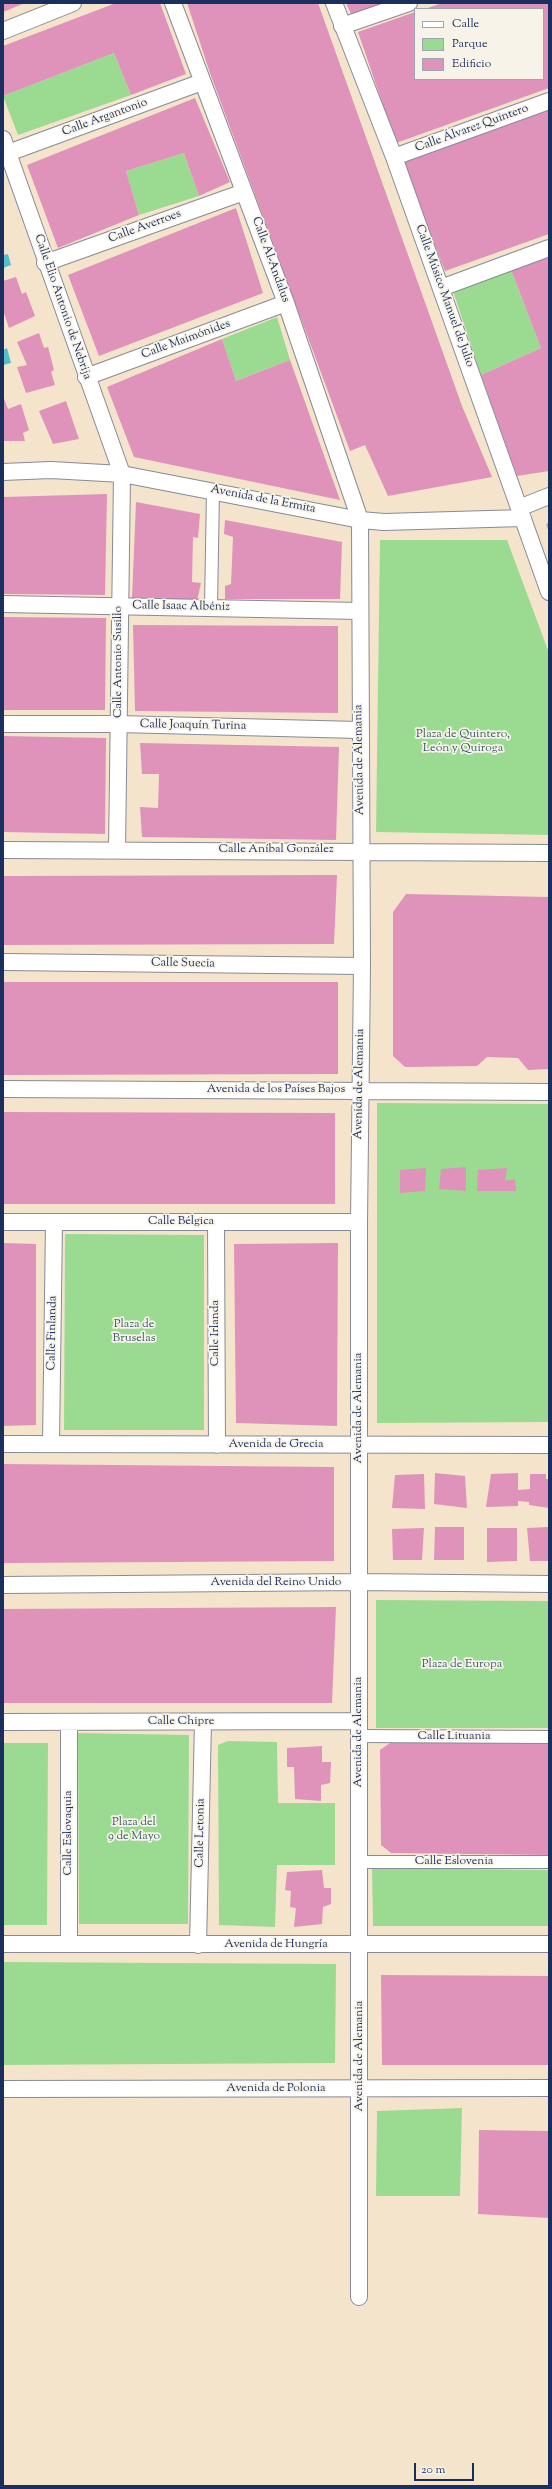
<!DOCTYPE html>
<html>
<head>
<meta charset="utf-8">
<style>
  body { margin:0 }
  #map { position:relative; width:552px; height:2489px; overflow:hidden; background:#f5e4cc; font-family:"Sorts Mill Goudy",serif }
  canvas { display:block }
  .frame { position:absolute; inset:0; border:4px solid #1b2f5e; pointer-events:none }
  .legend { position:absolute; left:414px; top:8px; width:130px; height:72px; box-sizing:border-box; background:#f7f3e8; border:1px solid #9fa5b1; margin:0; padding:5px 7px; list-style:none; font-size:12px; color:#1b2f5e }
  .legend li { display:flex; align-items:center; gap:8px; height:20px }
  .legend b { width:20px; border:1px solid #9fa5b1 }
  .scale { position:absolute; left:414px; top:2463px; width:60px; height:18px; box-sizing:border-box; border:2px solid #1b2f5e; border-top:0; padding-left:5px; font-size:12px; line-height:14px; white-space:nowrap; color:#1b2f5e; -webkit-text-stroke:3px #f7f3e8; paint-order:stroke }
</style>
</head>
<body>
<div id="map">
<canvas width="552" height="2489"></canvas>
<div class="frame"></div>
<ul class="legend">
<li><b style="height:5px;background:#fff"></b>Calle</li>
<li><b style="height:11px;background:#9bdb91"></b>Parque</li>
<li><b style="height:11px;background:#df93ba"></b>Edificio</li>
</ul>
<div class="scale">20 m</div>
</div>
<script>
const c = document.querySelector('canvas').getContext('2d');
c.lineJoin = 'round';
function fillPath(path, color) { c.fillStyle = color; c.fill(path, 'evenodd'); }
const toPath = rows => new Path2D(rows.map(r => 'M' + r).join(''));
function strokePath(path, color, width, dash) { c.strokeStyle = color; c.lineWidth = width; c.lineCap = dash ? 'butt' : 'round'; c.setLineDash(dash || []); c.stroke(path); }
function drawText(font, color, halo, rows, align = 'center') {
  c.font = font + ' "Sorts Mill Goudy",serif'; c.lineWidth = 3.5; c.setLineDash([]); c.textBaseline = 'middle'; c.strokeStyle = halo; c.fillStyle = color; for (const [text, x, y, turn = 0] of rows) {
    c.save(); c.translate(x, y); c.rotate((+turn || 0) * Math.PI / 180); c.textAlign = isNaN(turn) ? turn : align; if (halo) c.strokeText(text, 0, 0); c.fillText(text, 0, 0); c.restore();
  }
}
const green = toPath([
  [114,53,131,95,18,135,3,96],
  [184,153,199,196,139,215,126,171],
  [510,267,541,348,481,375,452,288],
  [277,317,290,360,236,381,222,339],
  [380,540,507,540,549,653,549,835,376,832],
  [377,1103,549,1104,549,1422,377,1423],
  [65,1234,204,1235,204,1430,64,1430],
  [376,1600,549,1601,549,1728,376,1728],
  [78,1733,189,1735,188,1924,79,1924],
  [228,1741,277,1742,278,1803,335,1803,335,1865,277,1865,275,1927,219,1925,218,1745],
  [3,1743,48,1743,47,1925,3,1925],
  [372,1868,549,1870,549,1926,373,1926],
  [3,1962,336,1964,335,2063,3,2065],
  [462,2108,460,2196,376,2196,377,2111]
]);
const water = toPath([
  [8,254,11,265,3,268,3,255],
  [7,348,11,363,3,365,3,350]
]);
const building = toPath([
  [3,3,25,3,3,12],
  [116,3,160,3,186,74,131,95,114,53,3,96,3,46],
  [187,3,318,3,462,406,492,477,388,496,365,445,350,451,210,73],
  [346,3,391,3,352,16],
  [442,3,549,3,549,88,396,143,358,32,415,12,415,79,543,79,543,9,425,9],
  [195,98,230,182,199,196,184,153,126,171,139,215,58,248,27,165],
  [549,107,549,234,445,271,401,159],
  [236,208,263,293,99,356,68,275],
  [549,253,549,471,517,476,481,375,541,348,510,267],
  [16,277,22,294,26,292,35,316,9,328,3,310,3,281],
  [39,333,44,348,48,347,54,370,51,372,55,385,26,393,17,367,27,365,17,342],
  [222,339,236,381,290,360,340,500,134,457,107,387],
  [3,396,8,409,21,404,29,430,23,433,25,441,3,441],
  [66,401,79,439,53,444,39,411],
  [107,494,105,595,3,594,3,497],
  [136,502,200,514,198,538,193,537,192,582,201,583,197,601,132,598],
  [225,520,342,542,340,599,225,599,225,586,231,584,233,537,224,534],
  [549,523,549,533,546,524],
  [3,617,106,618,105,710,3,710],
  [133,625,338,626,338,713,135,711],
  [3,736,106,738,105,834,3,832],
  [140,743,339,747,336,840,142,837,140,807,158,808,159,774,142,774],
  [337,875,334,944,3,945,3,876],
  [406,894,549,897,549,1069,528,1070,518,1058,487,1057,477,1066,405,1067,393,1056,393,912],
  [3,982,338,982,338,1074,3,1075],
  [3,1112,335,1113,335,1204,3,1204],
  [466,1167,466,1191,439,1189,441,1169],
  [426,1168,425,1191,400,1193,400,1170],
  [507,1168,505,1181,515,1179,516,1191,477,1191,478,1170],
  [3,1243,36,1244,36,1425,3,1426],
  [338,1243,337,1426,236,1423,234,1244],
  [3,1464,334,1467,334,1561,3,1563],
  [435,1473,465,1476,467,1508,434,1504],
  [518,1473,518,1490,530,1489,530,1474,546,1474,546,1479,549,1479,549,1508,529,1505,529,1502,518,1501,518,1506,486,1507,491,1474],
  [424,1474,425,1509,392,1508,395,1475],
  [435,1527,464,1527,464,1560,434,1560],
  [549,1527,549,1561,530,1561,527,1528],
  [424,1528,422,1560,393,1560,392,1529],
  [487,1528,517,1528,517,1561,487,1562],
  [336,1607,332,1703,3,1703,3,1609],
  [549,1742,549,1855,391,1853,381,1845,380,1750,390,1743],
  [322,1746,322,1762,331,1762,330,1783,321,1785,321,1801,295,1799,294,1767,287,1767,287,1748],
  [322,1870,324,1888,331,1888,331,1904,323,1907,322,1924,294,1927,296,1908,290,1907,291,1891,285,1890,287,1872],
  [381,1975,549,1976,549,2065,382,2065],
  [479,2130,549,2131,549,2218,478,2214]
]);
const pedestrian = toPath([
  [211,608,213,490],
  [359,1736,549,1737],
  [359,1862,549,1862]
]);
const minor = toPath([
  [173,3,286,303,360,520,362,966,359,1222,359,2297],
  [334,3,394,157,549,592],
  [342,26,409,3],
  [3,31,73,3],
  [3,139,122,474,117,850],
  [8,153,202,82],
  [394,157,549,101],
  [45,263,244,192],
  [441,288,549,248],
  [86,377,286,303],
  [3,472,51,470,122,474,360,520,384,522,523,518],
  [519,508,549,496],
  [3,604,360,611],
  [3,724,118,724,359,730],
  [3,850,549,853],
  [3,962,362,966],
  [3,1089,549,1092],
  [3,1222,359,1222],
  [216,1222,217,1445],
  [3,1444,549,1445],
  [51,1444,54,1222],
  [3,1585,360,1582,549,1584],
  [3,1722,359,1721],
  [69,1722,69,1944],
  [3,1944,549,1944],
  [198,1945,203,1722],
  [3,2089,549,2088]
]);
const streetNames = [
  ["Calle Argantonio",105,118,-20],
  ["Calle Álvarez Quintero",472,129,-20],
  ["Calle Averroes",145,227,-20],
  ["Calle Al-Andalus",270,260,70],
  ["Calle Músico Manuel de Julio",444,296,70],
  ["Calle Elio Antonio de Nebrija",62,307,71],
  ["Calle Maimónides",186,340,-20],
  ["Avenida de la Ermita",263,500,11],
  ["Calle Isaac Albéniz",181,607,1],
  ["Calle Antonio Susillo",119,662,-90],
  ["Calle Joaquín Turina",193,726,1],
  ["Avenida de Alemania",360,760,-91],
  ["Calle Aníbal González",276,850],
  ["Calle Suecia",183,964,1],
  ["Avenida de Alemania",360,1084,-89],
  ["Avenida de los Países Bajos",276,1090],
  ["Calle Bélgica",181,1222],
  ["Calle Finlanda",53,1333,-89],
  ["Calle Irlanda",216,1333,-90],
  ["Avenida de Alemania",359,1408,-90],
  ["Avenida de Grecia",276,1445],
  ["Avenida del Reino Unido",276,1583],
  ["Calle Chipre",181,1722],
  ["Avenida de Alemania",359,1732,-90],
  ["Calle Lituania",454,1737],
  ["Calle Eslovaquia",69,1833,-90],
  ["Calle Letonia",201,1833,-89],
  ["Calle Eslovenia",454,1862],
  ["Avenida de Hungría",276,1945],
  ["Avenida de Alemania",360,2056,-90],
  ["Avenida de Polonia",276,2089]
];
const parkNames = [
  ["Plaza de Quintero,",463,735],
  ["León y Quiroga",463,749],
  ["Plaza de",134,1325],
  ["Bruselas",134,1339],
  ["Plaza de Europa",462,1665],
  ["Plaza del",134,1823],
  ["9 de Mayo",134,1837]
];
fillPath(green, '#9bdb91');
fillPath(water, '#52bfca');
fillPath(building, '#df93ba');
strokePath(pedestrian, '#888a95', 14);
strokePath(minor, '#888a95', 18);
strokePath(pedestrian, '#fff', 12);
strokePath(minor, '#fff', 16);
drawText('12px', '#1b2f5e', '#f7f3e8', streetNames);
drawText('12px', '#3b5a6b', '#f7f3e8', parkNames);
</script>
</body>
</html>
